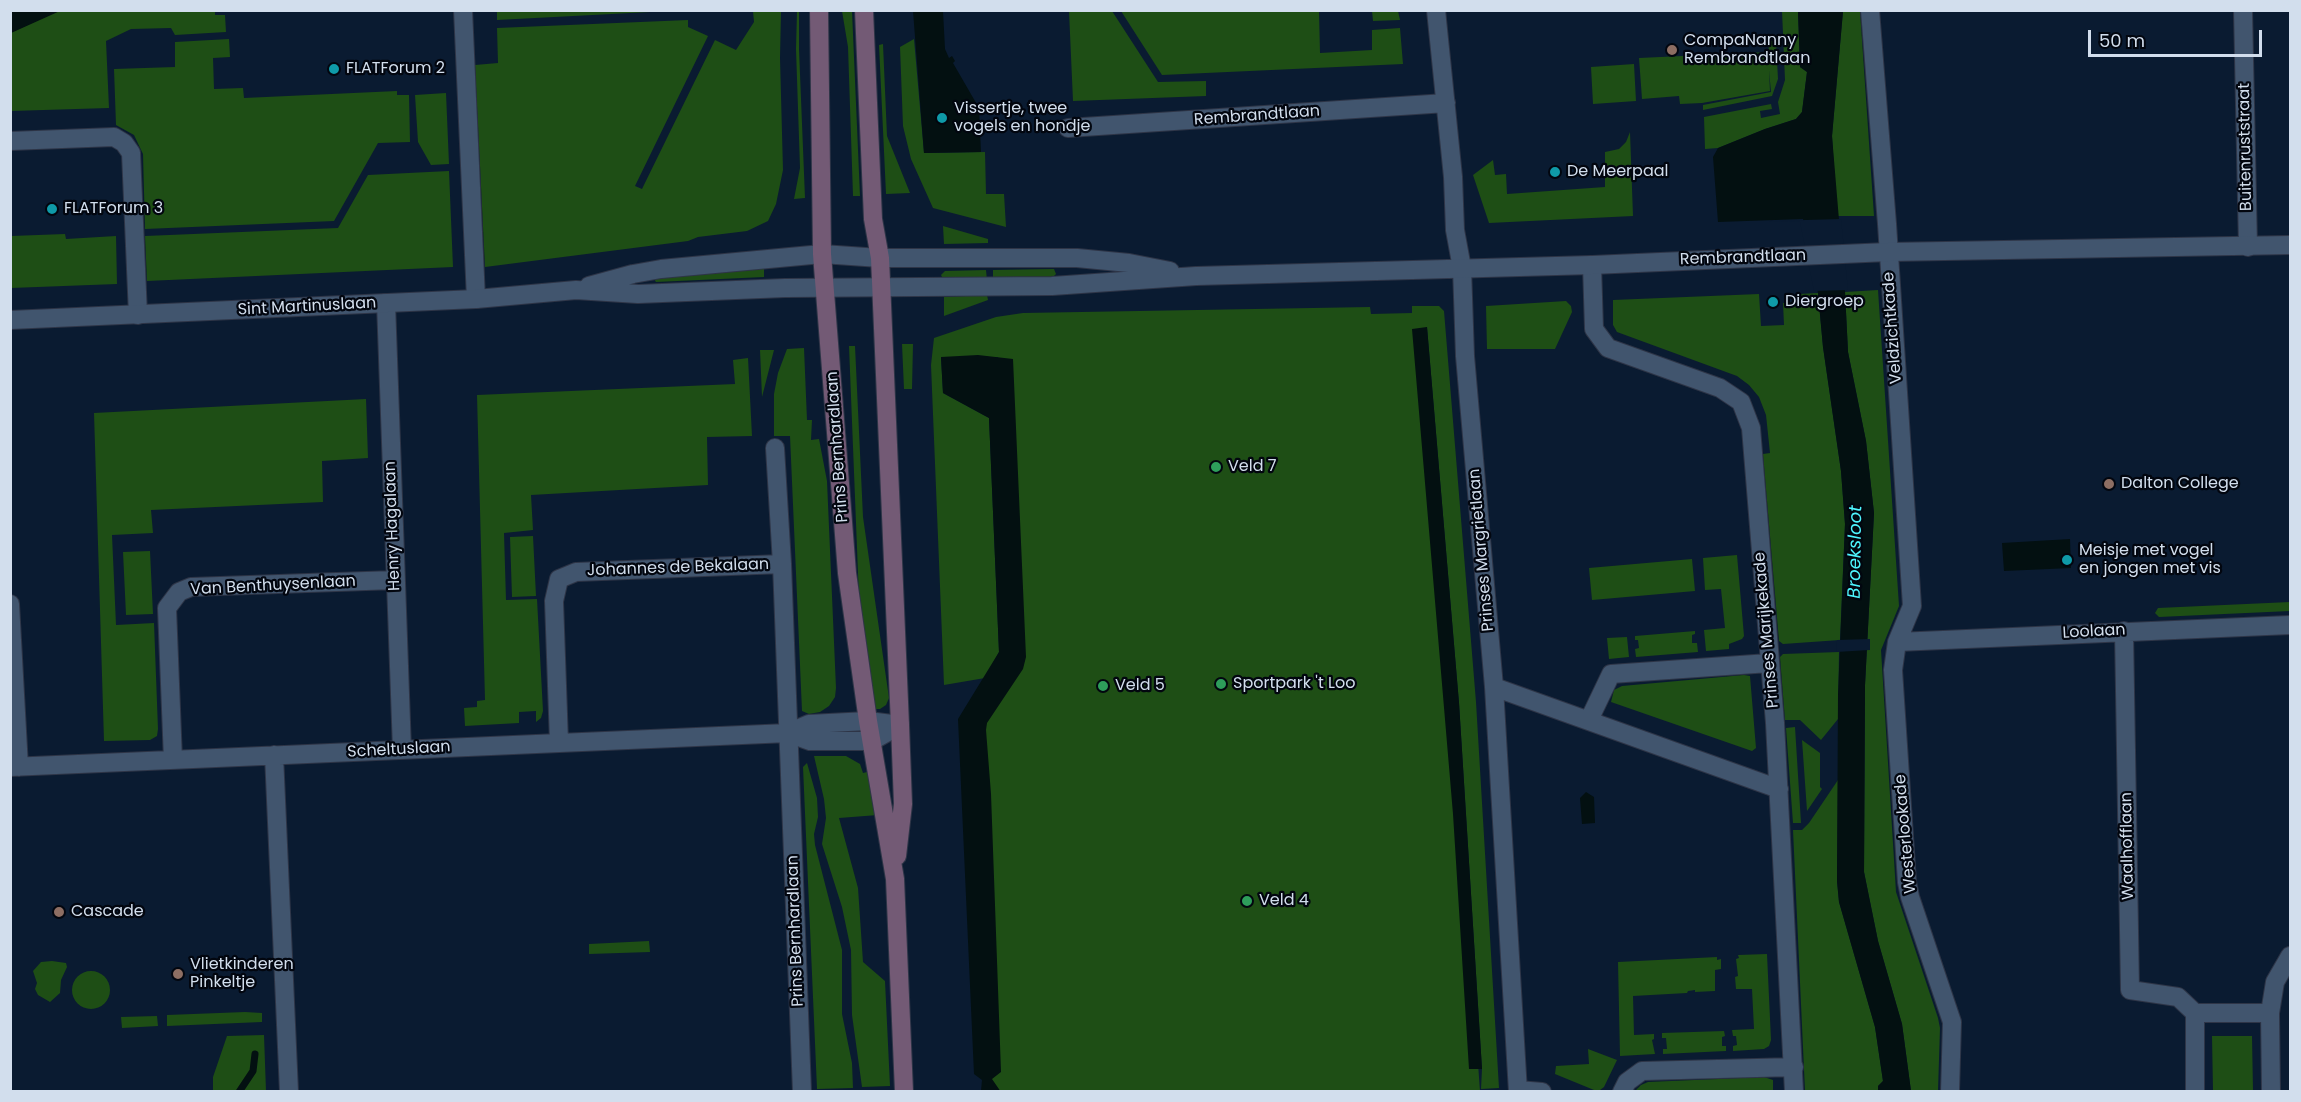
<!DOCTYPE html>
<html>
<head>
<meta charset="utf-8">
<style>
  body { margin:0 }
  #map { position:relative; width:2301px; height:1102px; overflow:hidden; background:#0a1b31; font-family:Poppins,sans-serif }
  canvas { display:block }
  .frame { position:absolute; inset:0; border:12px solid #d2deed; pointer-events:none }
  .scale { position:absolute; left:2088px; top:30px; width:174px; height:27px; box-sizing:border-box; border:3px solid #d2deed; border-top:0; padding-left:8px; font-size:18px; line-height:21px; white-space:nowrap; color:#d2deed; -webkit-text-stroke:4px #02060f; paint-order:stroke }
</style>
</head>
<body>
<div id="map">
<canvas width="2301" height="1102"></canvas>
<div class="frame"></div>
<div class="scale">50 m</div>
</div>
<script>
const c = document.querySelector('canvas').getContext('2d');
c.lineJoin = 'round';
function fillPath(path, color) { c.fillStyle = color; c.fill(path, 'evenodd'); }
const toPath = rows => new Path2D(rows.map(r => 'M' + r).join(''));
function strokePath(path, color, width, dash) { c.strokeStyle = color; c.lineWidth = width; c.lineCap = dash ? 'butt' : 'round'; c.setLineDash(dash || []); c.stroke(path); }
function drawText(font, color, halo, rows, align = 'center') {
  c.font = font + ' Poppins,sans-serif'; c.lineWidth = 4.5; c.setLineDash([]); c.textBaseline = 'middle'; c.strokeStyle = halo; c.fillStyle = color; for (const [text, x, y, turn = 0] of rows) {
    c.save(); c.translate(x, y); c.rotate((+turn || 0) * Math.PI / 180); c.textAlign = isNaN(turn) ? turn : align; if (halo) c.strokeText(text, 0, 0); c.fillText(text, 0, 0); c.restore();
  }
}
const green = toPath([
  [60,10,215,11,215,15,225,15,226,32,175,35,171,28,131,29,106,41,109,108,11,111,10,33],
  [688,10,497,20,497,10],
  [799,10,799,49,805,198,794,199,800,168,796,49,797,11],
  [753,11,781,11,780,58,783,170,776,204,768,221,747,231,698,237,688,241,485,267,475,65,498,63,497,28,688,20,688,27,708,36,635,186,642,189,715,40,736,50,754,22],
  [842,11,852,11,860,196,853,196,848,47],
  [1069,11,1112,11,1158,82,1206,81,1206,96,1073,101],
  [1121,11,1319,11,1320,53,1372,50,1372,30,1400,28,1403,64,1162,75],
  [1372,11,1398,11,1400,20,1373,21],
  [1782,11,1798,11,1800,67,1807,72,1802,112,1796,119,1765,129,1718,148,1705,149,1704,117,1771,104,1772,109,1760,111,1761,118,1780,114,1778,102,1785,80],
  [1843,11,1860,11,1874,216,1837,216,1832,136],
  [229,39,230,57,213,58,214,89,243,88,244,98,397,91,397,95,409,95,410,142,378,143,334,221,145,229,143,154,134,135,116,125,114,69,175,67,175,42],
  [914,39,924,153,985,152,986,194,1004,194,1006,227,933,208,911,159,903,126,900,47],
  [1768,41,1776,41,1778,79,1772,96,1703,110,1703,105,1771,92,1769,70,1770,91,1702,103,1680,104,1679,96,1642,99,1639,58,1769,52],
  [883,44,887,136,910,193,886,194,879,45],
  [1634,64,1636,101,1593,104,1591,67],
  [446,93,449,164,431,165,418,142,415,95],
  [1630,132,1633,216,1489,223,1473,175,1493,160,1495,175,1506,174,1507,194,1605,187,1605,152,1619,149,1626,142],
  [449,171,453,267,147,281,145,236,338,228,368,175],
  [943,226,988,239,988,243,944,244],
  [65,234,66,239,116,236,117,284,11,288,11,236],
  [764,268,764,277,656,282,654,279,656,277],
  [1054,269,1056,274,1052,278,993,280,993,270],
  [986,270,987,280,943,279,941,275,945,271],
  [1878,290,1899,606,1881,650,1896,892,1938,1018,1940,1028,1938,1091,1911,1091,1902,1024,1878,941,1864,872,1865,685,1874,513,1866,441,1848,352,1845,292],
  [1818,293,1823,347,1841,471,1845,524,1840,640,1783,644,1779,641,1763,454,1770,453,1766,415,1759,397,1749,385,1737,376,1617,332,1613,325,1613,300,1759,294,1761,326,1784,325,1783,303,1798,302,1798,294],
  [987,295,988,300,944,316,944,297],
  [1566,301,1571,306,1572,312,1555,349,1487,349,1486,306],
  [1412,306,1439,306,1444,311,1476,702,1499,1088,1481,1089,1482,1069,1459,703,1427,327,1425,329,1480,1091,986,1091,972,717,1011,650,998,357,941,358,943,393,989,418,999,652,985,678,944,685,931,365,934,338,996,317,1023,313,1370,307,1371,314,1412,313],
  [902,344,913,344,912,389,904,389],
  [849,346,855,346,863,517,889,698,886,705,880,709,875,709,873,706,860,624],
  [804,348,807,420,812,420,811,440,819,439,827,481,836,688,835,697,829,706,820,712,809,714,802,711,790,436,774,436,774,394,778,373,787,349],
  [760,350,774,350,762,397],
  [748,358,752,436,707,437,708,485,531,495,533,530,504,533,506,600,537,599,543,711,541,718,536,722,536,711,519,712,519,723,465,726,464,708,477,707,477,701,485,700,477,395,735,384,733,360],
  [366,399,368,458,322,461,323,502,151,510,153,533,112,535,116,625,154,623,158,729,157,736,150,740,104,741,94,413],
  [533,536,536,596,512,597,510,537],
  [150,551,153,614,126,615,123,552],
  [1737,555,1744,636,1742,639,1729,644,1729,649,1706,651,1704,630,1725,628,1721,589,1705,590,1703,558],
  [1692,559,1695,591,1592,600,1589,568],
  [2290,602,2290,611,2159,617,2155,613,2158,608],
  [1695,631,1695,634,1692,635,1692,643,1697,643,1698,652,1636,657,1635,649,1639,648,1638,640,1635,640,1635,636],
  [1627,637,1629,657,1609,659,1607,638],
  [1839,652,1838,719,1821,740,1800,720,1785,720,1780,657,1783,654],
  [1744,675,1750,676,1756,748,1752,751,1611,702,1614,690,1622,686],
  [1795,727,1801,823,1793,823,1786,728],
  [1802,740,1820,753,1820,787,1822,789,1807,811],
  [814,756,846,756,860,764,863,773,871,771,878,815,839,818,858,888,863,962,885,981,890,1086,862,1087,852,1015,851,950,842,907,822,844,826,818,824,799],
  [807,763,817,798,818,817,814,834,815,845,842,950,842,1014,852,1063,853,1088,817,1089,803,767],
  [1838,780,1837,881,1839,902,1875,1027,1883,1081,1878,1086,1878,1091,1805,1091,1793,830,1802,830,1809,823],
  [649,941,650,952,589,954,589,944],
  [1767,954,1771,1040,1769,1046,1764,1049,1733,1051,1733,1046,1737,1045,1736,1036,1733,1036,1732,1030,1754,1029,1752,989,1736,989,1735,977,1738,976,1736,959,1739,958,1738,955],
  [1717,957,1717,960,1721,959,1721,969,1715,970,1715,991,1695,992,1695,990,1688,991,1687,993,1633,996,1634,1035,1654,1034,1654,1039,1652,1040,1655,1054,1620,1056,1618,962],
  [52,961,66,963,67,967,61,980,60,993,50,1002,38,995,35,989,37,983,33,971,41,962],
  '72 990a19 19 0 1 1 38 0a19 19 0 1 1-38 0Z',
  [245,1012,262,1013,262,1022,167,1026,167,1015],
  [157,1016,158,1026,122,1028,121,1017],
  [1724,1031,1725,1036,1722,1037,1722,1046,1726,1046,1726,1051,1663,1054,1663,1049,1667,1049,1666,1038,1662,1038,1662,1033],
  [264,1035,266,1091,213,1091,213,1077,227,1036],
  [2212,1036,2252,1036,2253,1091,2213,1091],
  [1588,1049,1617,1060,1604,1087,1600,1090,1594,1090,1555,1074,1556,1066,1589,1064],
  [1764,1077,1773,1080,1773,1091,1635,1091,1641,1085,1648,1082]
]);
const water = toPath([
  [11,10,60,10,60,11,11,33],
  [913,11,943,11,945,49,949,58,952,56,955,61,953,63,979,108,981,152,924,153],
  [1798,11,1843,11,1832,136,1845,292,1848,352,1866,441,1874,513,1865,685,1864,872,1878,941,1902,1024,1911,1091,1878,1091,1878,1086,1883,1081,1875,1027,1839,902,1837,881,1838,695,1845,524,1841,471,1823,347,1818,293,1803,219,1718,222,1713,157,1718,148,1765,129,1796,119,1802,112,1807,72,1800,67],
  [1427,327,1459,703,1482,1069,1469,1069,1453,814,1412,329],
  [978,355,1013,359,1026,657,1023,669,987,723,986,730,991,794,1001,1072,992,1079,1001,1092,981,1091,982,1080,974,1074,958,719,999,652,989,418,943,393,941,357],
  [2070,539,2071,568,2004,571,2002,543],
  [1586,792,1594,797,1595,823,1582,824,1580,798]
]);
const pier = toPath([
  [1841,219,1848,290,1814,291,1800,222,1769,221],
  [1870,639,1870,650,1836,652,1837,640]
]);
const stream = toPath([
  [239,1092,253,1071,255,1054]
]);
const minor = toPath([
  [463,10,476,299],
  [1436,10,1453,177,1455,230,1462,268,1465,356,1494,687,1518,1092],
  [1870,10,1887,224,1912,606,1897,642,1893,670,1907,882,1910,897,1952,1022,1950,1092],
  [2243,10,2248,247],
  [1068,128,1446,103],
  [10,141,114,137,124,143,131,153,138,315],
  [1592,265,1594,329,1608,348,1720,388,1741,402,1751,428,1775,723,1794,1092],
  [386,303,402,750],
  [775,448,782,564,802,1092],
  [10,604,19,767],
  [2124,631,2130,990,2178,997,2195,1013],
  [1897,642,2290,625],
  [1494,687,1779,789],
  [1589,720,1611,674,1769,663],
  [788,733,809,724,868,721,900,725],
  [559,742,554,601,559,579,576,572,782,564],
  [274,755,289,1092],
  [173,760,167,608,179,592,191,587,395,580],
  [10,767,788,733,810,741,872,741,900,725],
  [2195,1013,2270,1013],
  [1518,1090,1542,1092],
  [1622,1092,1627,1082,1642,1071,1794,1067],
  [2195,1092,2195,1013],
  [2271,1092,2270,1013,2275,982,2290,956]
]);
const tertiary = toPath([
  [589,286,633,274,661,269,822,254,880,258,1077,258,1129,263,1170,271],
  [10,320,476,299,576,290,638,294,785,288,1052,286,1196,276,1592,265,1888,252,2290,245]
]);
const secondary = toPath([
  [819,10,822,254,847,573,868,721,895,879,904,1092],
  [864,10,873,219,880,258,900,725,903,804,897,856]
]);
const markers = [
  [1672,50,6,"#8d6e63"],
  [334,69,6,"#0f9aa8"],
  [942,118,6,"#0f9aa8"],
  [1555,172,6,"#0f9aa8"],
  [52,209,6,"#0f9aa8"],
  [1773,302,6,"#0f9aa8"],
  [1216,467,6,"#2e9e5b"],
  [2109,484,6,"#8d6e63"],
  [2067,560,6,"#0f9aa8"],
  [1221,684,6,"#2e9e5b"],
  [1103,686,6,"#2e9e5b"],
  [1247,901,6,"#2e9e5b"],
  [59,912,6,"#8d6e63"],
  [178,974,6,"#8d6e63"]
];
const poiNames = [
  ["CompaNanny",1684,41],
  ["Rembrandtlaan",1684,59],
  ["FLATForum 2",346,69],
  ["Vissertje, twee",954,109],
  ["vogels en hondje",954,127],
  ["De Meerpaal",1567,172],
  ["FLATForum 3",64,209],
  ["Diergroep",1785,302],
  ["Veld 7",1228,467],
  ["Dalton College",2121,484],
  ["Meisje met vogel",2079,551],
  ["en jongen met vis",2079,569],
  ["Sportpark 't Loo",1233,684],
  ["Veld 5",1115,686],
  ["Veld 4",1259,901],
  ["Cascade",71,912],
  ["Vlietkinderen",190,965],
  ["Pinkeltje",190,983]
];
const streetNames = [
  ["Rembrandtlaan",1257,116,-4],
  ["Buitenruststraat",2246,147,-91],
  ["Rembrandtlaan",1743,258,-2],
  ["Sint Martinuslaan",307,307,-3],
  ["Veldzichtkade",1893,328,-94],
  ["Prins Bernhardlaan",838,447,-94],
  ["Henry Hagalaan",393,526,-92],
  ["Prinses Margrietlaan",1482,550,-95],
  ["Johannes de Bekalaan",678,568,-2],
  ["Van Benthuysenlaan",273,586,-3],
  ["Prinses Marijkekade",1767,630,-95],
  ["Loolaan",2094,632,-3],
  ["Scheltuslaan",399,750,-3],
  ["Westerlookade",1906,834,-95],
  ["Waalhofflaan",2128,846,-91],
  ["Prins Bernhardlaan",796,931,-92]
];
const waterNames = [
  ["Broeksloot",1856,552,-89]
];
fillPath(green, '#1e4e15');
fillPath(water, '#031011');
fillPath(pier, '#0a1b31');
strokePath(stream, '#031011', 7);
strokePath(minor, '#2e3547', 20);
strokePath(tertiary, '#2e3547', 20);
strokePath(secondary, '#2e3547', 20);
strokePath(minor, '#41556e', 18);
strokePath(tertiary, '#41556e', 18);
strokePath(secondary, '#735a75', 18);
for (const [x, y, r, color] of markers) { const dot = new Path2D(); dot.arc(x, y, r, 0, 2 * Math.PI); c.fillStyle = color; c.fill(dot); strokePath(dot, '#02060f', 2); }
drawText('16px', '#d2deed', '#02060f', poiNames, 'left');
drawText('16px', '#d2deed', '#02060f', streetNames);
drawText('italic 18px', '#4ef5fe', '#02060f', waterNames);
</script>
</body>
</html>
